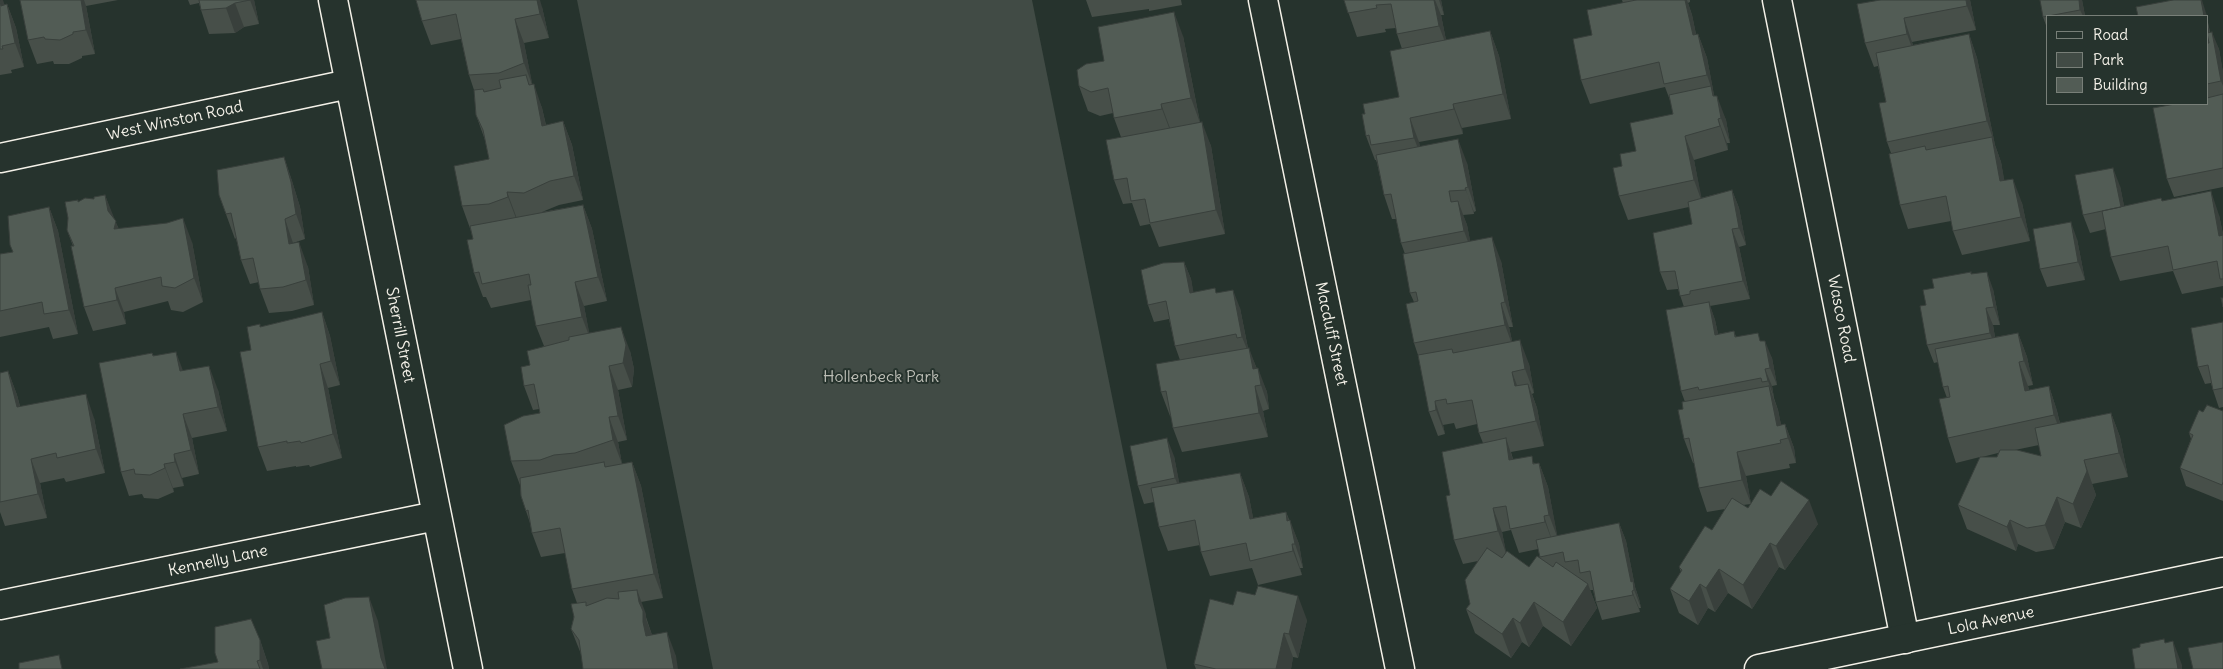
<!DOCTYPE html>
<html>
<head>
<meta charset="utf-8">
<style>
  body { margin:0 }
  #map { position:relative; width:2223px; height:669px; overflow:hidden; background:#26332d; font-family:Delius,sans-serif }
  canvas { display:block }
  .legend { position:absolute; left:2046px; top:15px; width:162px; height:90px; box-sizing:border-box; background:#26332d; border:1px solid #787f78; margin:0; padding:6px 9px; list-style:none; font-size:15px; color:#f4f1e8 }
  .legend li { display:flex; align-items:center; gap:10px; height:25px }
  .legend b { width:25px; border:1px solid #787f78 }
</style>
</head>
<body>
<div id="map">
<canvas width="2223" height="669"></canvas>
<ul class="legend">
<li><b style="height:6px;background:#26332d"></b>Road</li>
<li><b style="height:14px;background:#414b45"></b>Park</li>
<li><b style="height:14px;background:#525c55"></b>Building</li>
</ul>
</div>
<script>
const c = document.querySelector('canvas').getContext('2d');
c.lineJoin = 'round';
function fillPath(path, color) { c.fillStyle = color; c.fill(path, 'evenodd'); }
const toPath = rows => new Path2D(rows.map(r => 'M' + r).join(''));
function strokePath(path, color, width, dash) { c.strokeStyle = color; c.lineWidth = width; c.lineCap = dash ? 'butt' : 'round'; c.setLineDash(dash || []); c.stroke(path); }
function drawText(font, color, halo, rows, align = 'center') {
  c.font = font + ' Delius,sans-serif'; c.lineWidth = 4; c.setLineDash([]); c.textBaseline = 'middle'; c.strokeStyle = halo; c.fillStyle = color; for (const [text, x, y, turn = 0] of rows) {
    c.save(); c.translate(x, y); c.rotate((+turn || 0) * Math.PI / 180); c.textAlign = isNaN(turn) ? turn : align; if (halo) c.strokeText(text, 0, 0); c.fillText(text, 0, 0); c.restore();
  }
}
const green = toPath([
  [577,0,1032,0,1167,669,713,669]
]);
const minor = toPath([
  [333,0,468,669],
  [1263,0,1400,669],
  [1777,0,1905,639],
  [0,158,349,84],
  [0,605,436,516]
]);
const tertiary = toPath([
  [1759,669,2223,572]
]);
const wall = toPath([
  [0,0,5,5,7,4,16,28,24,67,11,70,12,73,0,75],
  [20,0,118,0,86,6,95,54,82,56,82,58,69,64,54,64,53,61,37,64,28,40],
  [188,0,254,0,259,24,244,27,235,33,209,34,201,10,199,3,190,5],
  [416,0,542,7,549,38,524,43,532,84,542,108,546,125,563,121,572,145,583,200,559,205,542,212,583,205,592,229,607,301,584,306,589,333,630,351,634,369,632,387,618,390,627,440,618,442,622,464,632,462,641,486,663,598,641,602,652,635,676,656,581,654,571,629,577,603,572,589,565,553,541,557,532,533,530,523,521,496,520,485,511,461,540,413,539,409,533,410,524,386,530,365,544,346,536,326,531,300,491,308,486,297,483,297,474,273,473,239,471,231,462,206,489,159,485,140,476,115,474,90,469,75,461,39,431,45,422,21],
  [1086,0,1181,0,1182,5,1149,11,1149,9,1092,17],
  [1344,0,1441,0,1444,15,1441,15,1446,40,1490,31,1499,56,1511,119,1462,128,1463,134,1419,142,1420,147,1467,163,1476,211,1474,212,1474,214,1463,215,1467,225,1470,241,1501,261,1513,327,1509,327,1512,341,1529,364,1534,393,1532,394,1537,408,1544,446,1511,452,1513,459,1535,463,1539,463,1548,487,1557,536,1619,523,1626,541,1635,587,1639,599,1641,608,1639,608,1640,612,1602,620,1596,602,1593,590,1590,590,1597,608,1571,646,1543,626,1529,647,1522,642,1511,658,1475,633,1466,609,1470,604,1478,561,1463,564,1454,540,1450,495,1483,443,1479,433,1477,424,1456,429,1454,423,1443,425,1445,434,1438,436,1429,412,1418,355,1414,343,1414,302,1410,293,1405,254,1401,243,1396,219,1392,219,1384,195,1377,163,1376,160,1375,160,1366,136,1365,114,1399,97,1402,49,1397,34,1396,28,1385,29,1386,32,1357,37],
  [1511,530,1519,553,1538,549,1540,558,1529,567,1506,553,1502,532],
  [1622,0,1690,0,1690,2,1688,3,1692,15,1696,34,1698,34,1707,58,1714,95,1726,120,1730,143,1727,143,1728,150,1694,160,1701,198,1732,190,1739,208,1746,245,1739,247,1750,299,1710,306,1715,320,1718,334,1734,331,1736,337,1761,341,1772,358,1777,385,1772,386,1774,398,1778,410,1781,425,1785,424,1794,448,1796,463,1789,464,1790,468,1746,476,1751,504,1818,524,1785,570,1779,567,1752,609,1728,593,1715,612,1708,608,1698,625,1679,613,1670,589,1681,572,1679,567,1712,530,1725,509,1707,512,1699,488,1694,463,1693,463,1684,439,1683,409,1685,402,1681,391,1684,307,1678,289,1667,290,1660,272,1692,224,1689,207,1628,220,1619,196,1622,166,1636,151,1673,114,1671,103,1665,87,1590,104,1581,80,1592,35,1623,3],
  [1751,504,1748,508,1743,505],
  [1880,0,1970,0,1976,30,1912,42,1913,45,1969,34,1977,58,1995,145,2001,162,2004,180,2022,203,2030,241,1962,255,1953,231,1951,221,1908,229,1900,205,1891,153,1887,142,1886,102,1878,66,1874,67,1865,43],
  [2082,0,2085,16,2047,16,2047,28,2043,17],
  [2206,13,2210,32,2219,49,2223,73,2223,187,2174,197,2167,179,2207,104],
  [1183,36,1200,122,1211,146,1225,234,1159,247,1150,224,1140,226,1132,203,1123,204,1114,180,1121,137,1114,118,1113,113,1100,116,1088,111,1079,86,1104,61],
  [284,157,292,181,300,207,305,239,293,243,294,244,308,267,314,305,292,311,269,313,260,289,259,282,250,284,241,260,236,238,235,239,219,195],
  [2120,186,2124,206,2162,201,2219,215,2223,234,2223,286,2182,294,2173,271,2120,281,2111,257,2106,229,2090,233,2083,215],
  [105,195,113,217,119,229,192,242,203,302,183,312,171,310,168,301,124,312,126,324,93,331,84,307,73,246,67,230,78,202,94,199],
  [49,207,58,231,78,334,53,339,49,327,0,337,0,254,12,252],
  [2077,239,2085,280,2047,287,2040,269],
  [1184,262,1191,279,1193,292,1217,293,1240,308,1248,348,1267,392,1269,409,1263,411,1268,437,1182,452,1173,428,1171,416,1170,416,1161,392,1180,360,1175,346,1169,319,1154,322,1148,305],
  [1972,274,1993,289,2000,325,1993,325,1995,337,2018,333,2027,357,2033,385,2028,386,2029,390,2049,386,2057,411,2060,423,2111,413,2120,437,2128,477,2092,484,2096,495,2081,528,2065,522,2054,549,2036,552,2018,544,2016,551,1967,529,1958,505,1980,457,1956,463,1948,438,1947,398,1943,387,1938,362,1934,363,1927,345,1926,305,1934,288],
  [2039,445,2041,456,2015,450],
  [1998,453,1997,457,1982,457],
  [322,312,330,336,340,385,328,388,342,458,310,467,309,465,296,467,296,466,267,471,258,447,251,350,260,327],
  [2223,322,2223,407,2219,408,2213,390,2211,383,2205,384,2198,367],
  [152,353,154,356,218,390,227,431,192,438,199,474,182,478,184,486,173,488,174,492,158,499,144,498,142,494,129,496,121,472],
  [8,371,17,395,20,406,94,418,105,473,66,482,64,478,40,483,47,518,5,526,0,512,0,373],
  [2223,411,2223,501,2186,486,2180,468,2191,439,2189,433,2203,412],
  [1174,456,1179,483,1240,473,1249,497,1253,518,1286,512,1299,544,1303,568,1300,568,1302,575,1258,585,1252,568,1210,576,1201,552,1200,545,1168,551,1159,527,1154,502,1144,504,1138,486],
  [1233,605,1307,620,1298,658,1293,657,1291,669,1196,669,1194,664],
  [260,640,268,664,269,669,180,669,218,662]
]);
const shadedWall = toPath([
  [0,0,3,0,4,3,10,30,1,6],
  [81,0,84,0,86,6,95,54,86,30],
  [250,0,254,0,259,24],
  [537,0,540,0,542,7,549,38,540,14],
  [1434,0,1435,0,1441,15,1448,50,1439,26],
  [1439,0,1441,0,1444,15],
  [1685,0,1687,0,1692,15,1701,59,1693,35],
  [1966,0,1970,0,1976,30,1967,6],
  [2079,0,2082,0,2085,16,2083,16,2080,10],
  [2201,0,2202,0,2206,13,2213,51,2207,33,2207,16,2204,16],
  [235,3,244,27,235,33,226,8],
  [7,4,16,28,24,67,15,43],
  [1174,12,1183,36,1200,123,1191,98],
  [1904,18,1912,42,1916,59,1907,34],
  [515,19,524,43,533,87,524,63],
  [1490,31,1499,56,1511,119,1503,94],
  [2212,32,2219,49,2223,73,2223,86,2221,81],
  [1698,34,1707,58,1714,95,1719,108,1717,96,1726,120,1730,143,1713,96,1712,90,1707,75],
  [1969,34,1977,58,1995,145,1987,121],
  [534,84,542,108,551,150,542,126],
  [1161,104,1170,128,1171,133,1162,109],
  [1453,104,1462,128,1463,134,1454,109],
  [1410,118,1419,142,1423,162,1414,138],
  [1718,119,1727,143,1728,150,1720,126],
  [563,121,572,145,583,200,574,176],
  [1202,122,1211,146,1225,234,1216,210],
  [1685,136,1694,160,1703,205,1694,180],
  [1992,137,2001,162,2009,205,2000,181],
  [1458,139,1467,163,1476,211,1468,187],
  [284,157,292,181,300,207,305,239,296,214],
  [2113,168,2120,186,2128,225,2121,207],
  [2013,179,2022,203,2030,241,2021,217],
  [1465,188,1474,212,1474,214,1466,190],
  [1732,190,1739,208,1746,245,1739,228],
  [2211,191,2219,215,2223,234,2223,246,2219,236],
  [507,192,516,216,517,221,508,197],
  [105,195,125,245,123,253,108,211],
  [1458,201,1467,225,1473,255,1464,231],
  [583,205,592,229,607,301,598,277],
  [49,207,58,231,78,334,69,310],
  [183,218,192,242,203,302,194,278],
  [285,219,293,243,298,269,289,244],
  [2071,222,2077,239,2085,280,2078,262],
  [1732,229,1739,247,1750,299,1743,281],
  [1492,237,1501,261,1513,327,1505,302],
  [299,242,308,267,314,305,306,280],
  [1184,262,1191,279,1197,310,1190,293],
  [1987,272,1993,289,2000,325,1994,307],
  [575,282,584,306,591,341,582,317],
  [115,288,124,312,126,324,117,300],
  [1233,290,1240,308,1249,354,1242,337],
  [1709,302,1715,320,1722,353,1715,335],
  [1501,303,1509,327,1514,350,1505,325],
  [1986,308,1993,325,1997,351,1990,333],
  [322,312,330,336,340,385,331,361],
  [621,327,630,351,634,369,632,387,623,363],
  [2018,333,2027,357,2033,385,2024,361],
  [1520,340,1529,364,1534,393,1525,369],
  [1765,341,1772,358,1777,385,1770,368],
  [1249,348,1258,372,1253,369],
  [176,352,185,376,180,371],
  [2019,362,2028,386,2034,415,2025,391],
  [320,364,328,388,342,458,333,434],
  [209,366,218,390,227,431,218,407],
  [609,366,618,390,627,440,618,416],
  [1258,368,1267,392,1269,409,1261,385],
  [1765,369,1772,386,1774,398,1768,381],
  [8,371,17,395,26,431,17,407],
  [1512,372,1521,396,1515,386],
  [1528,384,1537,408,1544,446,1536,421],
  [1255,386,1263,411,1268,437,1259,413],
  [1769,386,1778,410,1784,439,1777,426],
  [2049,386,2057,411,2063,439,2054,415],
  [86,394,94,418,105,473,96,449],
  [1435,401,1443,425,1445,434,1436,410],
  [2111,413,2120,437,2128,477,2119,453],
  [183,414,192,438,199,474,191,450],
  [609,417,618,442,622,464,613,440],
  [1785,424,1794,448,1796,463,1788,438],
  [1167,438,1174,456,1182,496,1175,478],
  [1506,438,1514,463,1509,460],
  [1737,452,1746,476,1751,504,1742,480],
  [174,454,182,478,184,486,175,462],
  [31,459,40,483,47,518,38,494],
  [2084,460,2096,495,2081,528,2073,504],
  [632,462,641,486,663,598,654,574],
  [1539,463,1548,487,1558,539,1549,515],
  [164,464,173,488,174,492,165,468],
  [1240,473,1249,497,1258,543,1250,519],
  [2057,497,2065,522,2054,549,2045,525],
  [1809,500,1818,524,1785,570,1776,546],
  [1493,508,1502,532,1507,556,1498,531],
  [1286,512,1291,527,1290,520,1299,544,1303,568,1295,544,1287,521],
  [1544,516,1554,546,1545,522],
  [2010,520,2018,544,2016,551,2007,527],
  [1619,523,1626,541,1635,587,1639,599,1641,608,1631,582],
  [1770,543,1779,567,1752,609,1743,585],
  [1292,544,1300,568,1302,575,1293,551],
  [1719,569,1728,593,1715,612,1706,588],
  [1588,584,1597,608,1571,646,1563,622],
  [1700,584,1708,608,1698,625,1689,601],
  [637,590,646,614,646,619,652,635,646,636,643,622],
  [1632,591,1639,608,1640,612,1633,595],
  [1298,596,1307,620,1298,658,1289,634],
  [369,597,378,621,387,669,385,669,381,658],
  [1534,602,1543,626,1529,647,1520,623],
  [1513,618,1522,642,1511,658,1502,634],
  [667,632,676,656,678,669,674,669],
  [1284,633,1293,657,1291,669,1276,669],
  [260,640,268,664,269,669,263,669,260,660],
  [2173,641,2182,665,2182,669,2178,669]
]);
const building = toPath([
  [20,0,81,0,86,30,73,32,73,34,60,40,45,39,44,37,28,40,20,0],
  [199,0,250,0,235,3,226,8,201,10,199,0],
  [416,0,537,0,540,14,515,19,524,63,499,73,469,75,456,14,422,21,416,0],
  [1344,0,1434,0,1439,26,1397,34,1391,4,1376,5,1377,8,1348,13,1344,0],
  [1636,0,1685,0,1693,35,1698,34,1707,75,1664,84,1659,62,1581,80,1573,39,1592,35,1587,10,1636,0],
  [1880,0,1966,0,1967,6,1904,18,1907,34,1865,43,1857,4,1880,0],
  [2040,0,2079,0,2080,10,2043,17,2040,0],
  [2173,0,2201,0,2204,16,2138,16,2136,7,2173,0],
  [0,1,1,6,7,4,15,43,2,46,3,49,0,49,0,1],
  [1174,12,1191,98,1161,104,1162,109,1114,118,1108,88,1091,92,1079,86,1077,70,1086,64,1104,61,1098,27,1174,12],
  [1490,31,1503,94,1453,104,1454,109,1410,118,1414,138,1371,145,1369,135,1366,136,1362,114,1365,114,1363,104,1399,97,1390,51,1490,31],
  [2212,32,2221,81,2207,84,2207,43,2209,43,2207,33,2212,32],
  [1969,34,1987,121,1887,142,1879,103,1886,102,1876,53,1969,34],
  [526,75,529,85,534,84,542,126,563,121,574,176,550,181,524,193,507,192,508,197,489,204,462,206,454,166,489,159,483,130,476,115,474,90,483,89,484,92,501,88,499,80,526,75],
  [1711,86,1713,96,1717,96,1721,118,1718,119,1720,126,1685,136,1694,180,1619,196,1613,168,1622,166,1620,154,1636,151,1630,123,1673,114,1669,95,1711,86],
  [2223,94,2223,168,2167,179,2153,108,2175,104,2207,104,2207,98,2223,94],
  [1202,122,1216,210,1150,223,1145,199,1131,201,1127,178,1114,180,1106,140,1202,122],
  [1992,137,2000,181,2013,179,2021,217,1953,231,1946,196,1900,205,1889,154,1925,146,1926,150,1992,137],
  [1458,139,1468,187,1465,188,1466,190,1449,191,1451,202,1458,201,1464,231,1401,243,1391,194,1384,195,1376,155,1458,139],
  [284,157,291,182,296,214,285,219,289,244,299,242,306,280,283,287,260,289,253,258,241,260,231,213,226,214,219,195,217,170,284,157],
  [2113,168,2121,207,2083,215,2075,175,2113,168],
  [1732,190,1739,228,1732,229,1743,281,1690,291,1690,294,1680,296,1675,271,1660,272,1653,233,1692,224,1688,202,1732,190],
  [2211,191,2219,236,2223,235,2223,279,2220,279,2217,261,2173,270,2168,246,2111,257,2102,211,2161,198,2162,201,2211,191],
  [105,195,108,211,116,221,114,229,167,223,183,218,194,278,175,288,162,286,161,277,115,288,117,300,84,307,71,246,74,246,67,230,68,218,65,202,78,200,78,202,85,198,94,199,94,197,105,195],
  [583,205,598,277,575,282,582,317,536,326,528,285,531,285,529,274,482,284,479,272,474,273,467,240,473,239,470,226,583,205],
  [49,207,69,310,44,314,42,302,0,311,0,254,13,252,10,245,8,216,49,207],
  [2071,222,2078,262,2040,269,2033,229,2071,222],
  [1492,237,1505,302,1501,303,1505,325,1414,343,1406,304,1418,301,1416,292,1410,293,1403,254,1492,237],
  [1184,262,1190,293,1215,288,1216,293,1233,290,1242,337,1237,338,1236,334,1175,346,1166,301,1148,305,1141,270,1163,263,1184,262],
  [1971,272,1971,274,1987,272,1994,307,1986,308,1990,333,1927,345,1920,306,1926,305,1923,290,1934,288,1932,279,1971,272],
  [2221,298,2223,298,2223,307,2221,298],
  [1709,302,1715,335,1734,331,1735,337,1758,333,1760,341,1765,341,1770,368,1765,369,1768,381,1762,382,1761,378,1699,390,1698,387,1681,391,1666,310,1709,302],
  [322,312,331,361,320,364,333,434,301,443,300,441,287,443,287,441,258,447,240,352,251,350,247,327,260,324,260,327,322,312],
  [2223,322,2223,388,2213,390,2208,365,2198,367,2191,328,2223,322],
  [621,327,626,345,623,363,609,366,618,416,609,417,613,440,575,453,554,455,540,460,511,461,504,425,523,416,540,413,534,384,524,386,521,367,530,365,527,351,569,340,569,337,621,327],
  [2018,333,2024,361,2019,362,2025,391,2049,386,2054,415,1948,438,1939,399,1950,397,1948,386,1943,387,1935,349,2018,333],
  [1520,340,1525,369,1512,372,1515,386,1528,384,1536,421,1479,433,1472,400,1447,404,1446,399,1435,401,1436,410,1429,412,1418,355,1452,349,1453,353,1520,340],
  [1249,348,1253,369,1258,368,1261,385,1255,386,1259,413,1173,428,1166,391,1161,392,1156,364,1249,348],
  [176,352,180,371,209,366,218,407,183,414,191,450,174,454,175,462,164,464,165,468,150,475,135,474,134,469,121,472,99,363,152,353,153,356,176,352],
  [8,371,17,407,86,394,96,449,57,458,56,453,31,459,38,494,0,502,0,373,8,371],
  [1769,386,1777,426,1785,424,1788,438,1780,440,1781,443,1737,452,1742,480,1699,488,1689,438,1684,439,1678,410,1683,409,1682,402,1769,386],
  [2207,405,2223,411,2223,482,2222,485,2180,468,2193,435,2189,433,2199,410,2203,412,2207,405],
  [2111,413,2119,453,2084,460,2087,471,2073,504,2057,497,2045,525,2027,528,2010,520,2007,527,1958,505,1980,457,1997,457,2000,450,2017,450,2041,456,2035,428,2111,413],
  [1167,438,1175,478,1138,486,1130,446,1167,438],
  [1506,438,1509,460,1532,456,1533,464,1539,463,1549,515,1544,516,1545,522,1510,529,1506,506,1493,508,1498,531,1454,540,1446,496,1450,495,1442,452,1506,438],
  [604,462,605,467,632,462,654,574,572,589,560,528,532,533,528,510,526,511,521,496,520,478,604,462],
  [1240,473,1250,519,1286,512,1287,521,1290,520,1295,544,1292,544,1293,551,1250,561,1246,543,1201,552,1195,520,1159,527,1151,488,1240,473],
  [1781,481,1809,500,1776,546,1770,543,1743,585,1719,569,1706,588,1700,584,1689,601,1670,589,1682,570,1679,567,1705,526,1712,530,1732,498,1748,508,1760,489,1771,496,1781,481],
  [1619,523,1631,582,1633,581,1634,590,1632,591,1633,595,1596,602,1590,571,1580,573,1578,560,1565,562,1563,552,1540,557,1536,540,1619,523],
  [1487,548,1502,558,1507,551,1529,567,1537,556,1553,567,1556,562,1588,584,1563,622,1534,602,1520,623,1513,618,1502,634,1466,609,1470,604,1465,580,1487,548],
  [1258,586,1298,596,1289,634,1284,633,1276,669,1216,669,1194,664,1210,599,1233,605,1237,591,1255,595,1258,586],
  [637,590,639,602,643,611,643,622,646,636,667,632,674,669,583,669,579,640,571,629,574,617,571,604,586,602,586,606,607,598,619,599,618,592,637,590],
  [369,597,381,658,385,669,322,669,316,641,330,638,324,605,345,598,369,597],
  [251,619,260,640,260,660,257,661,260,669,180,669,218,662,215,653,215,627,251,619],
  [2164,639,2165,643,2173,641,2178,669,2135,669,2132,649,2140,647,2140,644,2164,639],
  [2223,642,2223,669,2193,669,2188,648,2223,642],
  [59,655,62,669,19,669,19,663,59,655]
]);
const streetNames = [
  ["West Winston Road",175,121,-12],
  ["Wasco Road",1841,319,79],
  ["Macduff Street",1331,334,78],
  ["Sherrill Street",400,335,79],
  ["Kennelly Lane",218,561,-12],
  ["Lola Avenue",1991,621,-12]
];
const parkNames = [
  ["Hollenbeck Park",881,377]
];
fillPath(green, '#414b45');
strokePath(minor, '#f4f1e8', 31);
strokePath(tertiary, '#f4f1e8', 31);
strokePath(minor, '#26332d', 28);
strokePath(tertiary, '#26332d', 28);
fillPath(wall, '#474f49');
fillPath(shadedWall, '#39403c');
fillPath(building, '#525c55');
strokePath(building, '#39403c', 1);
drawText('16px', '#f4f1e8', '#26332d', streetNames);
drawText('16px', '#bebfb7', '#26332d', parkNames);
</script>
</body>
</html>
